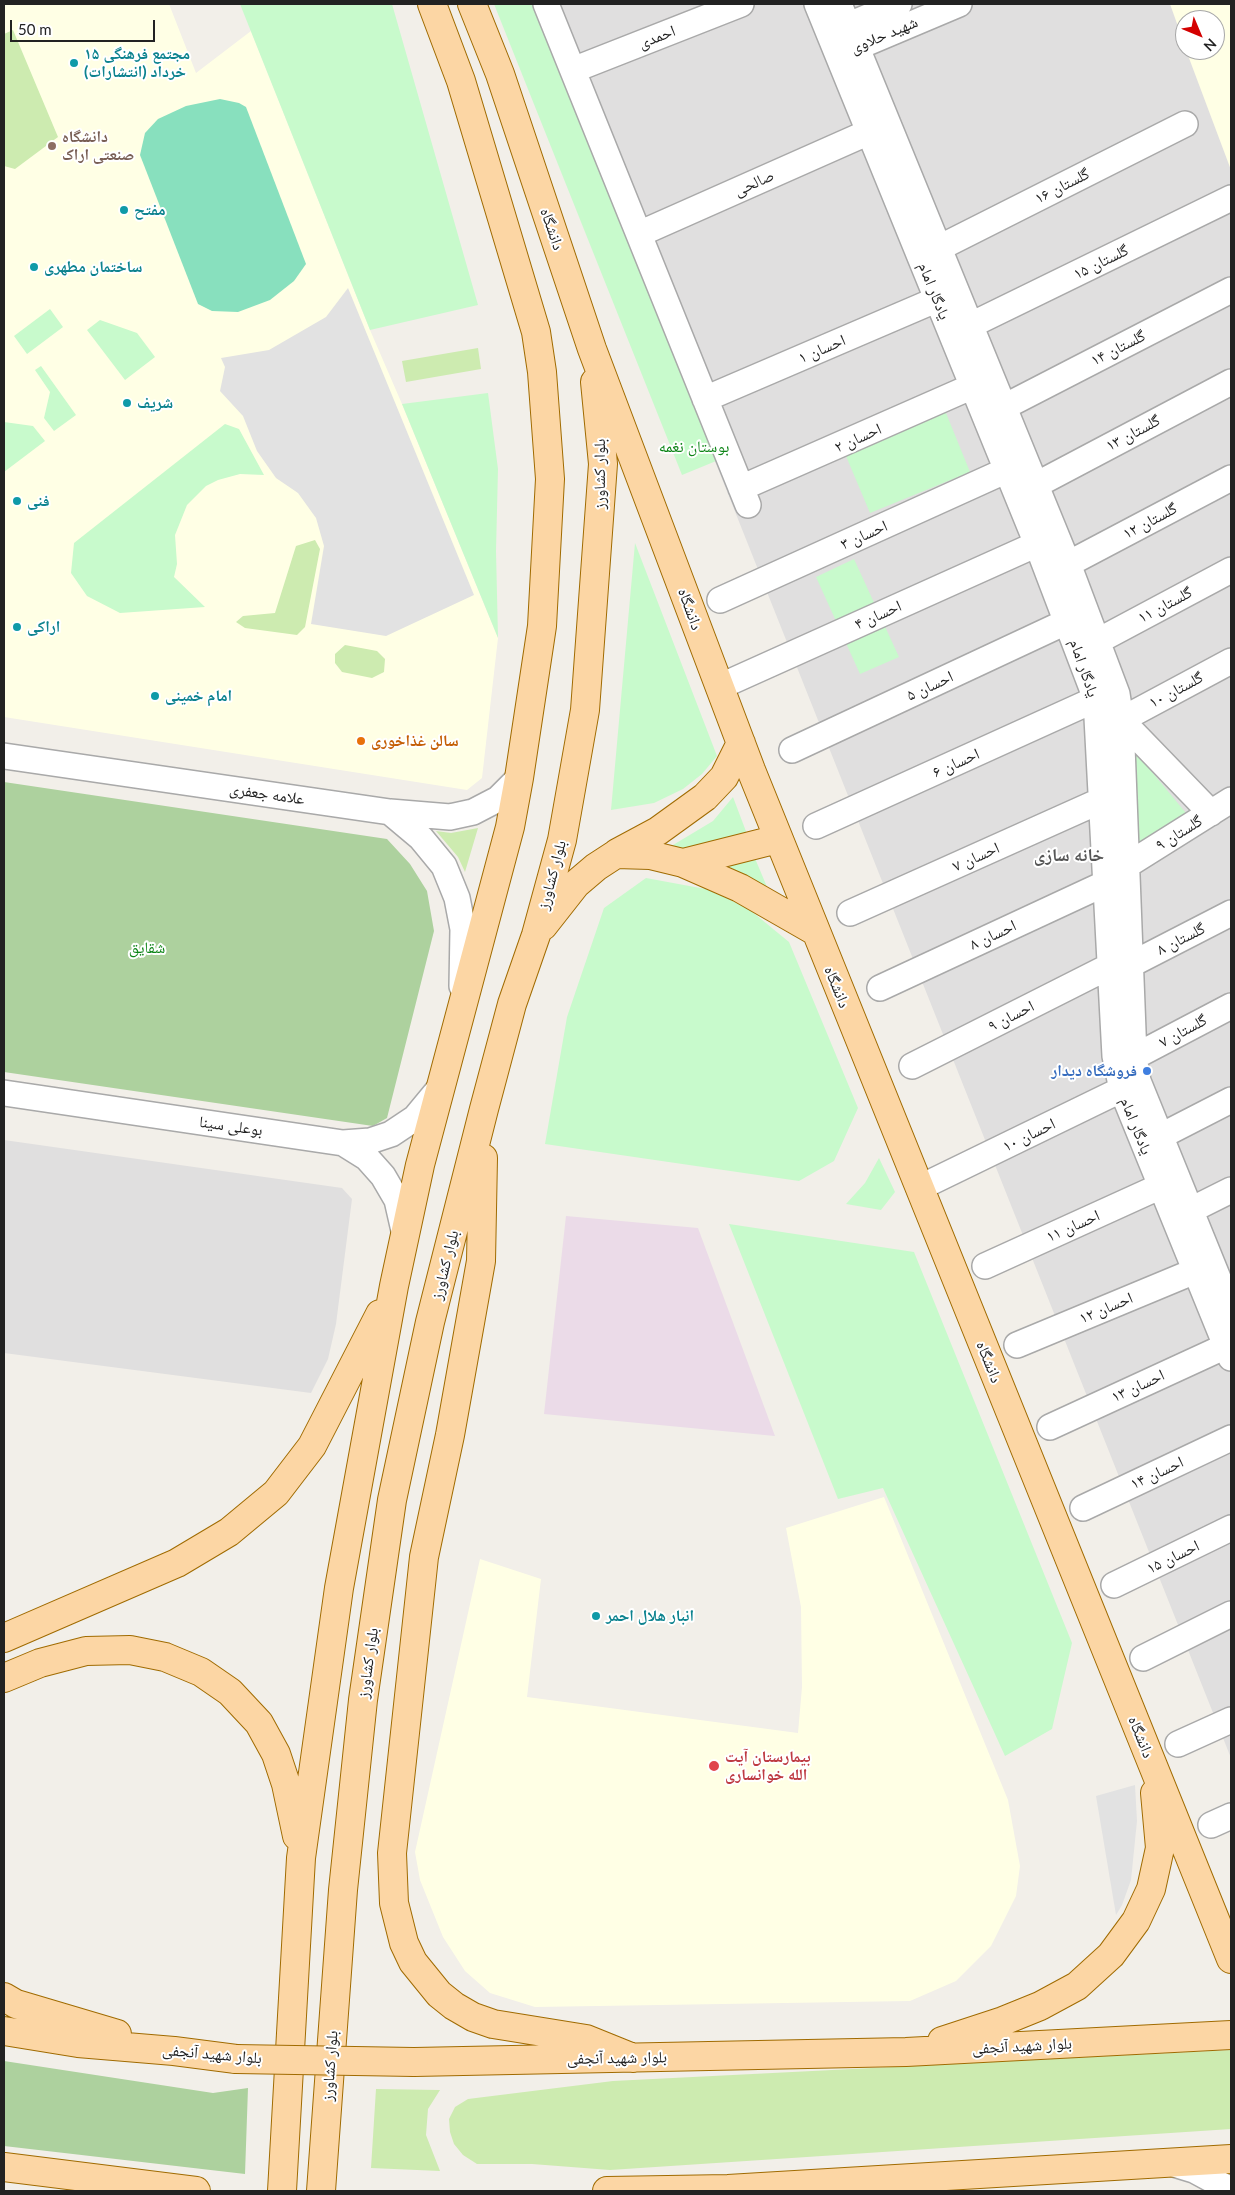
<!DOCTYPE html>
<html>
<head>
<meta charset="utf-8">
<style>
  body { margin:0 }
  #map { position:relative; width:1235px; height:2195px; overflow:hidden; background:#f2efe9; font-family:Lato,sans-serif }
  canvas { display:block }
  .frame { position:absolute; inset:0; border:5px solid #222; pointer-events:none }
  .north { position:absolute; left:1175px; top:10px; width:50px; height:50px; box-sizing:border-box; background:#fff; border:1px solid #a7a7a7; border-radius:50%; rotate:135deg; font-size:14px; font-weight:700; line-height:20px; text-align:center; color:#222 }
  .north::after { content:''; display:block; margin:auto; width:18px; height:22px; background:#d40000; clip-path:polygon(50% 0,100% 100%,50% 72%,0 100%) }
  .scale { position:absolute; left:10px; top:20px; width:145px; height:22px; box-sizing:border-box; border:2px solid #222; border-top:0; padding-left:6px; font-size:15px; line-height:18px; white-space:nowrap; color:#222; -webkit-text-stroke:4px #fff; paint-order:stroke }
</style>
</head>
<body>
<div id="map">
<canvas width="1235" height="2195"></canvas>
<div class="frame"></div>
<div class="north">N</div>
<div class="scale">50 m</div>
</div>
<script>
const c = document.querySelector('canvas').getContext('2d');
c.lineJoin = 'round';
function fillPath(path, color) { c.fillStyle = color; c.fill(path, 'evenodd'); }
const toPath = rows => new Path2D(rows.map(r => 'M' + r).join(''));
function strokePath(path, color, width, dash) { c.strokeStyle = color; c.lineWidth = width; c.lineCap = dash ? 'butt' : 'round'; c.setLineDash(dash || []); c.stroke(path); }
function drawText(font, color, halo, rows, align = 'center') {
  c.font = font + ' Lato,"Noto Naskh Arabic",sans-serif'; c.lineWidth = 4; c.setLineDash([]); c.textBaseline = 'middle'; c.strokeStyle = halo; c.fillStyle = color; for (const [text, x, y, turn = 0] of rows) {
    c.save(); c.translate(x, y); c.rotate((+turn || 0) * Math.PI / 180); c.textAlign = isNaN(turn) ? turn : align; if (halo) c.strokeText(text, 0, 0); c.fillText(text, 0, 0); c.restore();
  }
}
const residential = toPath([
  [533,4,1231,4,1231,1758],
  [1185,20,1215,20,1215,50,1185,50],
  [4,1140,342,1188,352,1199,336,1324,328,1359,311,1393,4,1353]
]);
const industrial = toPath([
  [566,1216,698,1228,775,1436,544,1414]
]);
const education = toPath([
  [4,4,169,4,196,73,251,31,370,330,402,404,498,638,482,778,467,790,4,717],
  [1170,4,1231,4,1231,170,1186,50,1215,50,1215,20,1185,20,1185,46],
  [884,1497,1008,1800,1020,1866,1016,1896,991,1946,956,1981,910,2001,535,2007,490,1993,465,1971,443,1937,420,1880,415,1852,480,1559,541,1579,527,1697,798,1733,802,1687,801,1607,786,1528]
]);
const grass = toPath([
  [13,30,58,137,15,169,4,166,4,34],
  [478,348,481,369,406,382,402,361],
  [315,540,320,549,305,627,297,635,245,628,236,622,243,616,275,613,296,546],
  [345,645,377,651,385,659,384,672,372,678,342,672,335,663,335,654],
  [478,828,465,872,458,857,436,831,451,833],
  [1231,2050,1231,2129,610,2170,532,2164,477,2164,463,2155,454,2144,450,2132,449,2119,455,2107,468,2099,613,2081],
  [376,2089,440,2090,428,2109,426,2135,440,2171,371,2168]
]);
const forest = toPath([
  [4,782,387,839,410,864,427,891,434,931,387,1118,373,1126,4,1072],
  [4,2061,213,2093,248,2088,245,2174,4,2146]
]);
const park = toPath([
  [240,4,392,4,478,305,370,330],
  [494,4,539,4,721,459,682,475],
  [50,309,63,327,27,354,14,336],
  [100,320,137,333,155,357,125,380,87,330],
  [41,366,76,415,54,431,44,418,50,392,35,370],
  [488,393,498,469,496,551,498,638,402,404],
  [944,408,970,472,870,513,843,449],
  [4,422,33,426,45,441,4,472],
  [225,424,239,429,264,475,240,474,218,480,206,486,187,505,175,535,177,564,174,577,205,607,120,613,87,596,71,573,74,543],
  [635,543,717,756,702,774,683,789,654,803,611,810],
  [854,559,899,657,860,674,816,577],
  [1132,748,1186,813,1182,821,1135,850],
  [733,797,747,834,707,851,668,848,713,821],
  [754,856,770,894,726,868],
  [646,878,711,890,750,910,789,942,858,1108,834,1161,799,1181,545,1144,567,1017,604,908],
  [879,1158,895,1192,881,1210,846,1204,865,1183],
  [729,1224,914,1252,1072,1643,1052,1729,1005,1756,883,1488,838,1499]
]);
const pitch = toPath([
  [220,99,239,103,246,107,306,264,294,281,270,300,238,312,212,311,198,304,140,155,145,133,158,119,186,106]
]);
const parking = toPath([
  [348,288,474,595,386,636,311,624,324,546,316,518,298,493,276,478,257,451,243,416,220,391,225,367,221,358,269,350,326,317],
  [1135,1785,1137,1821,1131,1880,1122,1905,1116,1915,1096,1796]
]);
const minor = toPath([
  [546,4,748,505],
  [817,4,1037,544,1096,699,1115,1056,1122,1090,1231,1358],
  [839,4,1068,564,1117,694,1121,720,1134,1057,1138,1081,1231,1310],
  [832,32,899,4],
  [843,53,959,4],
  [573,70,741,4],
  [639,234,869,132],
  [939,248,1185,124],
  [971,325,1231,198],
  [705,399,938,299],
  [1004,407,1231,290],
  [1036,485,1231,382],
  [741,488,973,386],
  [1068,564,1231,478],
  [720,600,1007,470],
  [1098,641,1231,570],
  [719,687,1037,544],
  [792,750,1068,621],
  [4,756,390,812,450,817,473,812,498,799,519,778],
  [390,812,421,838,444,866,457,898,463,929,462,986],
  [1211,813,1121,720,1231,661],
  [816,826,1096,699],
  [1126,866,1231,800],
  [850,913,1102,800],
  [1130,965,1231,913],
  [880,988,1106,883],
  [1134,1057,1231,1006],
  [912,1066,1110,966],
  [4,1093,343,1143,370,1141,391,1134,415,1118,439,1089],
  [1161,1136,1231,1100],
  [343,1143,367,1158,383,1176,397,1200,405,1235],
  [919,1188,1137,1082],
  [1191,1210,1231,1190],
  [985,1266,1161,1186],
  [1017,1345,1195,1271],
  [1050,1427,1226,1346],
  [1083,1508,1231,1438],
  [1114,1585,1231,1528],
  [1143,1658,1231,1614],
  [1178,1744,1231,1720],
  [1211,1825,1231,1816],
  [1171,2163,1194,2170,1231,2190]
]);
const major = toPath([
  [472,4,500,74,592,349,751,770,1231,1959],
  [617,853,658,831,705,797,724,777,741,743],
  [683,863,778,839],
  [543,926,576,884,596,867,616,854,650,855,683,863,740,888,815,931],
  [483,1158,481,1261,450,1435,424,1557,392,1853,394,1903,404,1943,413,1962,439,1994,454,2006,473,2017,493,2024,586,2039,633,2058],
  [4,1638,177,1563,229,1532,276,1493,312,1446,380,1314],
  [4,1678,40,1663,86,1651,130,1650,165,1657,201,1672,230,1692,259,1723,276,1754,286,1784,297,1836],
  [4,1997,16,2004,117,2034],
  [4,2031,78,2043,174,2051,236,2059],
  [942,2041,1003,2021,1040,2006,1077,1986,1111,1955,1136,1921,1151,1889,1160,1848,1155,1793],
  [414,2062,906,2052,1231,2035],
  [4,2167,196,2191],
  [282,2191,301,1858,339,1588,394,1286,420,1165,510,827,519,778,542,626,550,479,542,372,536,332,461,81,432,4],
  [321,2191,343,1890,363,1700,392,1500,430,1322,484,1109,512,1004,536,935,562,840,585,710,603,464,595,382],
  [607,2191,728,2189,1231,2159]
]);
const majorBridge = toPath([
  [236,2059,414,2062]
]);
const markers = [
  [74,63,5,"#0f9aa8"],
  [52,146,5,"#8d6e63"],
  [124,210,5,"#0f9aa8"],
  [34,267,5,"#0f9aa8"],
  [127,403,5,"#0f9aa8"],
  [17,501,5,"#0f9aa8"],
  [17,627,5,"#0f9aa8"],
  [155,696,5,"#0f9aa8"],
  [361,741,5,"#e8710a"],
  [1147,1071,5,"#3f7fe0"],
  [596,1616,5,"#0f9aa8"],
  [714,1766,6,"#e0444e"]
];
const streetNames = [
  ["شهید حلاوی",884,35,-23],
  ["احمدی",657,37,-21],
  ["صالحی",754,183,-24],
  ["گلستان ۱۶",1062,186,-27],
  ["دانشگاه",552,229,71],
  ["گلستان ۱۵",1101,262,-26],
  ["یادگار امام",934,291,68],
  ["گلستان ۱۴",1118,348,-27],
  ["احسان ۱",822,349,-23],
  ["گلستان ۱۳",1133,433,-28],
  ["احسان ۲",858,438,-24],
  ["بلوار کشاورز",600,474,-90],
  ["گلستان ۱۲",1150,521,-28],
  ["احسان ۳",864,535,-24],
  ["گلستان ۱۱",1165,605,-28],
  ["دانشگاه",690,609,70],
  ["احسان ۴",878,615,-24],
  ["یادگار امام",1084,668,71],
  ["احسان ۵",930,686,-25],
  ["گلستان ۱۰",1176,690,-28],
  ["احسان ۶",956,763,-24],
  ["علامه جعفری",267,794,8],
  ["گلستان ۹",1179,833,-32],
  ["احسان ۷",976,857,-24],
  ["بلوار کشاورز",552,875,-75],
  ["احسان ۸",993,935,-25],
  ["گلستان ۸",1181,939,-27],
  ["دانشگاه",837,987,68],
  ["احسان ۹",1011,1016,-27],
  ["گلستان ۷",1183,1031,-28],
  ["بوعلی سینا",231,1126,8],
  ["یادگار امام",1136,1126,68],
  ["احسان ۱۰",1029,1135,-26],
  ["احسان ۱۱",1073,1226,-24],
  ["بلوار کشاورز",445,1265,-76],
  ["احسان ۱۲",1106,1308,-23],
  ["دانشگاه",989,1362,68],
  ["احسان ۱۳",1138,1386,-25],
  ["احسان ۱۴",1157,1473,-25],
  ["احسان ۱۵",1173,1557,-26],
  ["بلوار کشاورز",368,1663,-82],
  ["دانشگاه",1141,1737,68],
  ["بلوار شهید آنجفی",1022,2046,-3],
  ["بلوار شهید آنجفی",212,2054,5],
  ["بلوار شهید آنجفی",617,2058,-1],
  ["بلوار کشاورز",330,2066,-86]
];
const cultureNames = [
  ["مجتمع فرهنگی ۱۵",84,54],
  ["خرداد (انتشارات)",84,72],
  ["مفتح",134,210],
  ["ساختمان مطهری",44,267],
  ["شریف",137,403],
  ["فنی",27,501],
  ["اراکی",27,627],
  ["امام خمینی",165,696],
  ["انبار هلال احمر",606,1616]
];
const educationNames = [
  ["دانشگاه",62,137],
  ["صنعتی اراک",62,155]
];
const parkNames = [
  ["بوستان نغمه",694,447],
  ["شقایق",147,948]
];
const foodNames = [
  ["سالن غذاخوری",371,741]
];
const shopNames = [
  ["فروشگاه دیدار",1137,1071]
];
const healthNames = [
  ["بیمارستان آیت",725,1757],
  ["الله خوانساری",725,1775]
];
const neighbourhoodNames = [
  ["خانه سازی",1069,855]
];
fillPath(residential, '#e0dfdf');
fillPath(industrial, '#ebdbe8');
fillPath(education, '#ffffe5');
fillPath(grass, '#cdebb0');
fillPath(forest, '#add19e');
fillPath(park, '#c8facc');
fillPath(pitch, '#88e0be');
fillPath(parking, '#e2e2e2');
strokePath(minor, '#a9a9a9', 28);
strokePath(major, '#a06b00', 30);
strokePath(minor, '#fff', 25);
strokePath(major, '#fcd6a4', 28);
strokePath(majorBridge, '#a06b00', 30, []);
strokePath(majorBridge, '#fcd6a4', 28);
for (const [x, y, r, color] of markers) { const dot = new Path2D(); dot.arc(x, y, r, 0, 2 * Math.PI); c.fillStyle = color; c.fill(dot); strokePath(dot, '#fff', 2); }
drawText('16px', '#222', '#fff', streetNames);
drawText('bold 16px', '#0d838f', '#fff', cultureNames, 'left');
drawText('bold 16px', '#785e54', '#fff', educationNames, 'left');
drawText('16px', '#0c8416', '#fff', parkNames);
drawText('bold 16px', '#c56008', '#fff', foodNames, 'left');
drawText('bold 16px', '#366cbe', '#fff', shopNames, 'right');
drawText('bold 16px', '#be3a42', '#fff', healthNames, 'left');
drawText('bold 18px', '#555', '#fff', neighbourhoodNames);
</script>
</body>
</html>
